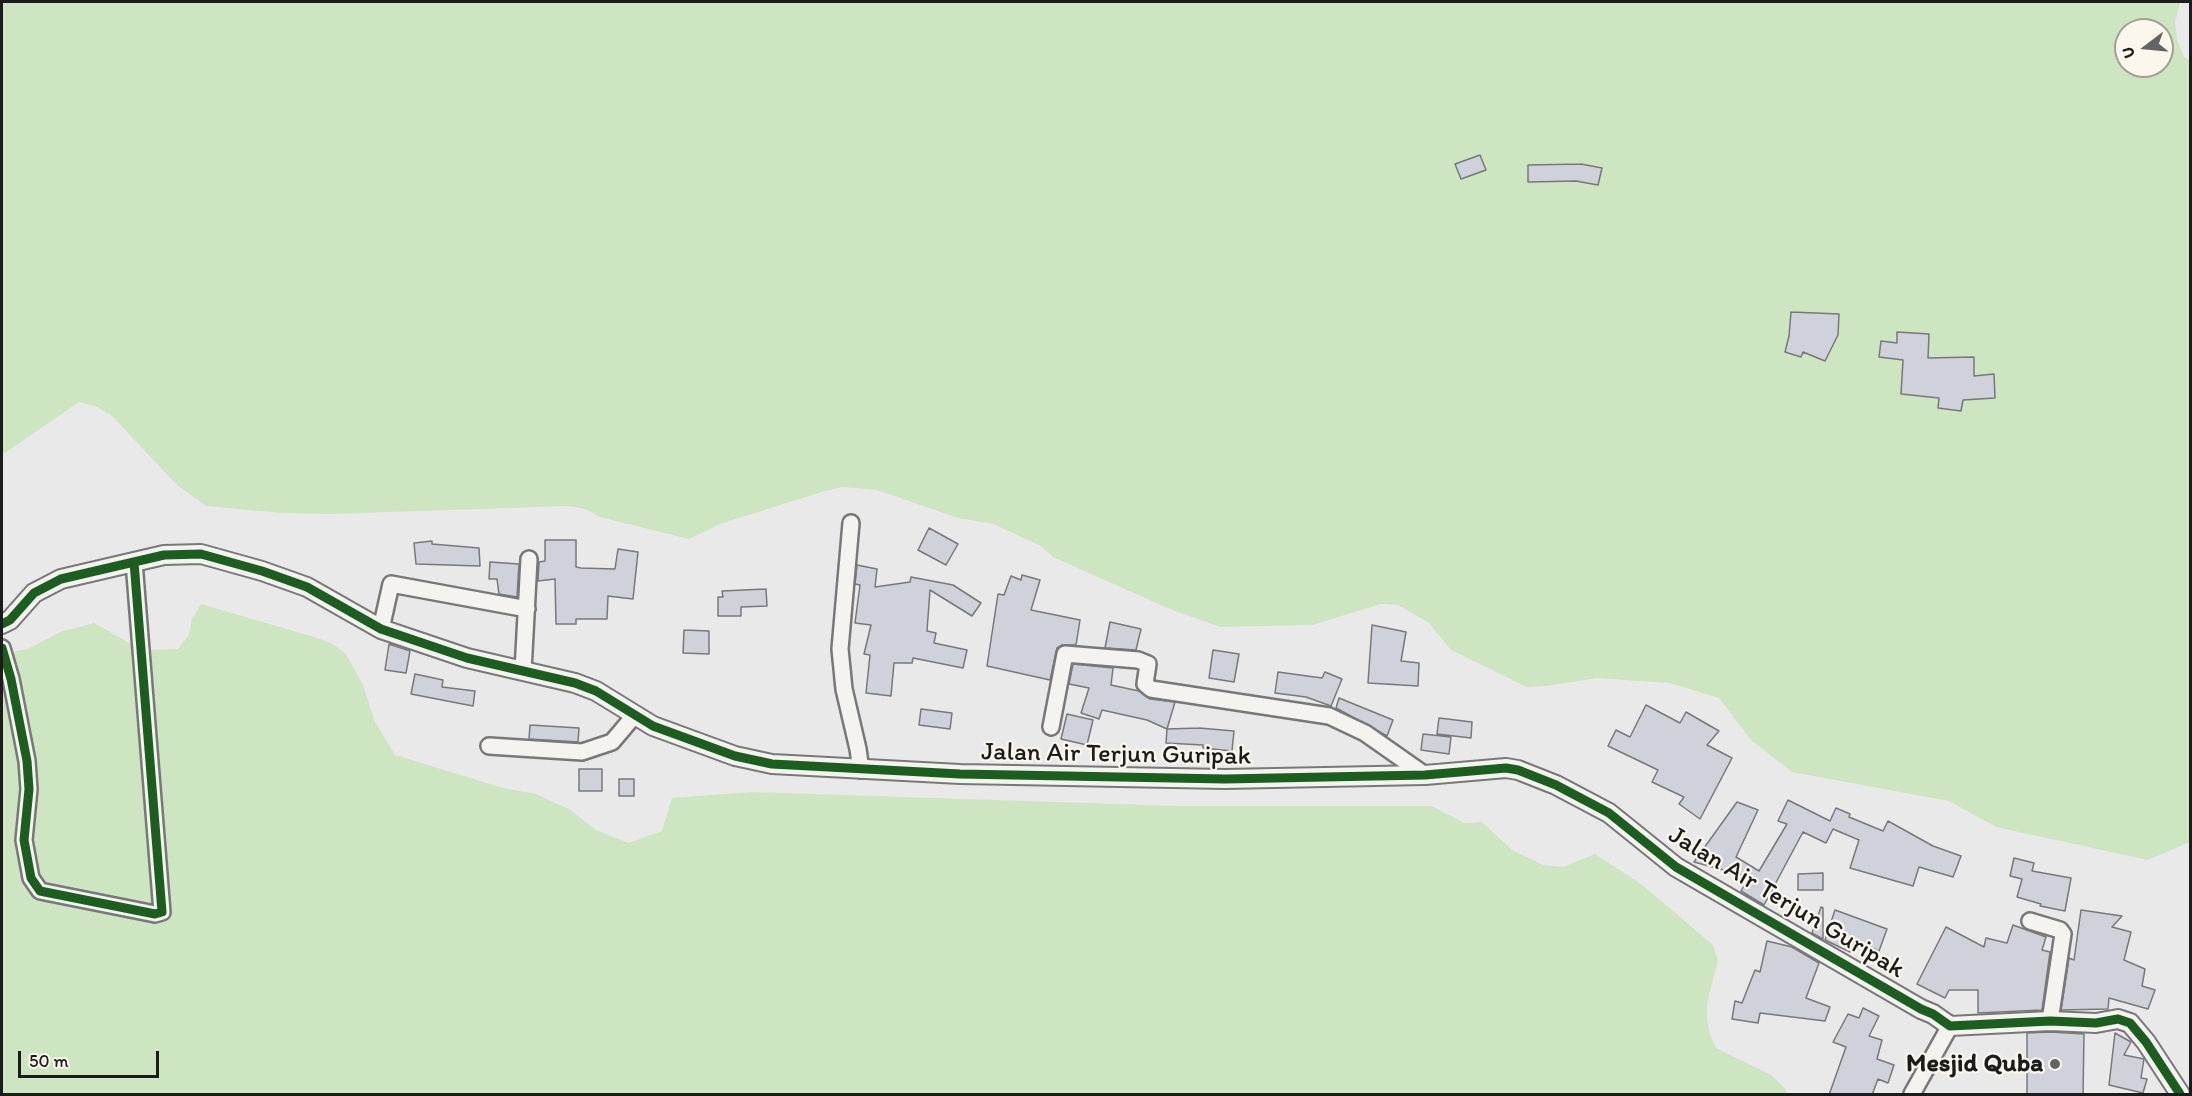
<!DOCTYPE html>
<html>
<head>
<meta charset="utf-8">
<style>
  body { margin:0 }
  #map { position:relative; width:2192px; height:1096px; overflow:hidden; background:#eae9ea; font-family:Itim,sans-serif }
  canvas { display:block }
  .frame { position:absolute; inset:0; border:3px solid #1c1c1c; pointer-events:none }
  .north { position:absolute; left:2114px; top:18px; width:60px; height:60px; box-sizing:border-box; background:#fbf7ec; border:2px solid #a29f99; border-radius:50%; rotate:254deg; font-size:16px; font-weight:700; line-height:24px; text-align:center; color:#1c1c1c }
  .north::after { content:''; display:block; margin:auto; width:21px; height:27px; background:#646464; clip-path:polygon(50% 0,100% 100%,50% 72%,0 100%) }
  .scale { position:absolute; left:18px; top:1051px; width:141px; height:27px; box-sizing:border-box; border:3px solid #1c1c1c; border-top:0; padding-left:8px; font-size:18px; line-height:21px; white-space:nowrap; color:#1c1c1c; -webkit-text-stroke:4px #fbf7ec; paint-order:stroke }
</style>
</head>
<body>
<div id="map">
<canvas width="2192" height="1096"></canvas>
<div class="frame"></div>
<div class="north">U</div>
<div class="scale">50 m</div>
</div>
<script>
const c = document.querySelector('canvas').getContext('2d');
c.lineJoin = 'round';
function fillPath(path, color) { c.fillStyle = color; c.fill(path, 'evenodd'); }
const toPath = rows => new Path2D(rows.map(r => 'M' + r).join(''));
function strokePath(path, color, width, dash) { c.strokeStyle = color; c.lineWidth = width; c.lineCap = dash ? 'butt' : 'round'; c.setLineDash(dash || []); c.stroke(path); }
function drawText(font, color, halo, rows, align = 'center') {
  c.font = font + ' Itim,sans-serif'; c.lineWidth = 4.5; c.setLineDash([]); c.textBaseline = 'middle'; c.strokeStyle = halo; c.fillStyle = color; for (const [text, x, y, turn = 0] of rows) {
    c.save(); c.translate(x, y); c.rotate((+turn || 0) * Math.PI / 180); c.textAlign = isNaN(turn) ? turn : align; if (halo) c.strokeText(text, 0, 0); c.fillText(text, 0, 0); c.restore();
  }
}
const green = toPath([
  [2,2,2180,2,2175,23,2177,40,2184,57,2190,60,2190,842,2148,860,1996,827,1949,801,1792,772,1751,740,1719,698,1670,683,1597,678,1546,686,1527,687,1451,650,1429,623,1398,605,1381,604,1312,625,1220,627,1170,609,1053,557,1041,546,993,524,958,518,877,490,842,487,825,491,720,524,689,539,600,517,585,509,568,506,332,514,281,513,206,506,177,485,112,416,97,407,79,402,2,455],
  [2126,30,2162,30,2162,66,2126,66],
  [201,604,314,637,331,643,346,654,363,685,375,722,395,755,503,788,536,794,569,809,596,830,629,843,662,831,672,798,751,792,1179,806,1432,806,1464,823,1482,822,1512,850,1543,865,1563,867,1595,854,1641,884,1713,945,1718,961,1708,998,1707,1014,1709,1032,1716,1048,1771,1075,1785,1088,1787,1094,2,1094,2,654,28,649,60,632,94,623,131,644,148,650,178,649,189,635,192,619]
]);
const building = toPath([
  [1480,155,1486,170,1461,179,1455,164,1480,155],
  [1581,164,1602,168,1598,185,1576,181,1528,182,1528,165,1581,164],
  [1791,312,1839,314,1838,335,1825,361,1803,352,1801,357,1785,352,1789,336,1791,312],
  [1897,332,1929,334,1928,358,1974,357,1974,376,1994,374,1995,398,1963,400,1961,411,1938,408,1939,398,1901,394,1903,360,1879,357,1881,341,1897,343,1897,332],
  [929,528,958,544,946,565,918,550,929,528],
  [545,540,576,540,576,567,581,568,615,569,618,549,638,552,633,599,608,596,607,619,576,619,576,624,556,624,555,579,538,581,539,562,545,561,545,540],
  [432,541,432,544,479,548,480,566,416,564,414,543,432,541],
  [490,562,519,564,517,597,499,594,497,579,489,579,490,562],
  [857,565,877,569,875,587,910,582,911,577,953,585,981,603,972,616,930,590,927,631,936,633,934,643,967,650,963,668,913,658,912,663,894,663,891,696,866,693,870,655,864,654,871,625,855,623,860,585,855,584,857,565],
  [1022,575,1040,580,1031,610,1080,620,1076,645,1062,645,1057,648,1050,680,987,666,998,594,1004,595,1011,576,1021,580,1022,575],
  [766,589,767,606,741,607,741,616,718,616,718,597,723,597,722,591,766,589],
  [1110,622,1141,629,1136,650,1105,648,1110,622],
  [1372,625,1406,632,1401,661,1419,663,1418,686,1368,683,1372,625],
  [684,630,709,631,709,654,683,653,684,630],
  [389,644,410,651,406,673,385,670,389,644],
  [1213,650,1239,654,1234,682,1209,678,1213,650],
  [1073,664,1113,668,1111,685,1139,691,1150,699,1175,702,1167,729,1147,720,1102,710,1099,719,1081,713,1089,688,1069,684,1073,664],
  [1278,672,1322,678,1325,672,1342,679,1331,706,1306,697,1275,693,1278,672],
  [415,674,443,680,442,687,475,691,473,706,411,694,415,674],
  [1339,698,1393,720,1387,736,1336,708,1339,698],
  [1646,705,1680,723,1686,712,1719,731,1707,745,1732,758,1700,819,1679,804,1684,797,1652,782,1658,770,1608,746,1616,730,1630,737,1646,705],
  [921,709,952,713,950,729,919,725,921,709],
  [1067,714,1093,720,1087,745,1061,739,1067,714],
  [1439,718,1472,722,1471,738,1437,734,1439,718],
  [530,725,579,728,578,742,529,739,530,725],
  [1199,728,1234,731,1232,751,1203,748,1203,745,1166,743,1167,729,1199,728],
  [1423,734,1451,737,1449,754,1421,750,1423,734],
  [579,769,602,769,602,791,579,791,579,769],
  [619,779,634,779,634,796,619,796,619,779],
  [1788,800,1830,821,1836,808,1850,814,1849,817,1883,831,1888,821,1933,846,1961,856,1953,877,1919,867,1913,886,1850,868,1859,840,1833,829,1826,843,1803,832,1764,905,1741,891,1749,877,1694,862,1737,802,1758,810,1736,857,1759,871,1787,824,1778,821,1788,800],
  [2014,858,2034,863,2032,871,2071,878,2065,911,2040,906,2041,904,2017,897,2022,879,2010,876,2014,858],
  [1823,873,1823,890,1798,890,1798,874,1823,873],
  [1821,907,1823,908,1823,939,1812,933,1821,907],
  [1835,910,1887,929,1879,951,1855,941,1850,952,1825,940,1835,910],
  [2081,910,2122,916,2112,927,2131,932,2124,960,2145,969,2142,986,2155,990,2148,1009,2109,998,2108,1009,2061,1010,2069,958,2074,960,2081,910],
  [2013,925,2046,937,2042,950,2050,952,2042,1010,1978,1013,1978,990,1949,990,1945,998,1917,984,1946,927,1984,947,1986,938,2007,943,2013,925],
  [1767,941,1792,947,1819,963,1806,998,1830,1007,1825,1021,1760,1013,1758,1023,1732,1019,1735,1001,1742,1003,1755,970,1760,972,1767,941],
  [1863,1008,1879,1016,1869,1036,1882,1040,1877,1059,1894,1065,1888,1083,1878,1079,1872,1095,1829,1095,1846,1047,1833,1042,1848,1014,1859,1018,1863,1008],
  [2050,1032,2084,1034,2083,1095,2027,1095,2027,1033,2050,1032],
  [2115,1033,2131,1042,2124,1055,2144,1059,2141,1078,2147,1079,2143,1093,2109,1085,2115,1033]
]);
const minor = toPath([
  [851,523,840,649,844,689,858,749,861,770],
  [381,629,391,584,527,609],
  [2,648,11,679,27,761,29,789,24,840,31,878,40,891,155,914,162,912,134,562],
  [523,671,529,559],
  [1051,727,1065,654,1138,660,1148,664,1145,684,1151,689,1329,716,1365,733,1425,775],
  [489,746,582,752,612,742,634,716],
  [2030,921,2060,930,2063,934,2050,1021],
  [1912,1094,1950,1026]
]);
const tertiary = toPath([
  [2,624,10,620,34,593,61,579,164,555,201,554,262,571,307,587,381,629,467,658,575,683,596,691,653,726,735,756,772,764,960,774,1225,779,1425,775,1506,768,1518,770,1556,785,1609,813,1676,867,1921,1009,1933,1014,1950,1026,2050,1021,2096,1023,2118,1019,2130,1023,2146,1042,2180,1094]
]);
const cycleway = toPath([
  [2,624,10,620,34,593,61,579,164,555,201,554,262,571,307,587,381,629,467,658,575,683,596,691,653,726,735,756,772,764,960,774,1225,779,1425,775,1506,768,1518,770,1556,785,1609,813,1676,867,1921,1009,1933,1014,1950,1026,2050,1021,2096,1023,2118,1019,2130,1023,2146,1042,2180,1094],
  [2,648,11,679,27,761,29,789,24,840,31,878,40,891,155,914,162,912,134,562]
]);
const markers = [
  [2055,1064,6,"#646464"]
];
const streetNames = [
  ["Jalan Air Terjun Guripak",1116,755,1],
  ["Jalan Air Terjun Guripak",1786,903,31]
];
const poiNames = [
  ["Mesjid Quba",2043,1064]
];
fillPath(green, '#cde5c1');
fillPath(building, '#d0d2db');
strokePath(building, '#797879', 1.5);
strokePath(minor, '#797879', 20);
strokePath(tertiary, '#797879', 22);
strokePath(minor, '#f4f3f0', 15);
strokePath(tertiary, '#f4f3f0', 18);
strokePath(cycleway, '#1b5e20', 9);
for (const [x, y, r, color] of markers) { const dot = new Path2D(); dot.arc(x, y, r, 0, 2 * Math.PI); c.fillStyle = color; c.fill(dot); strokePath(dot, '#fbf7ec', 2); }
drawText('26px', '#1c1c1c', '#fbf7ec', streetNames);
drawText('bold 26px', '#1c1c1c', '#fbf7ec', poiNames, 'right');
</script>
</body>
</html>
